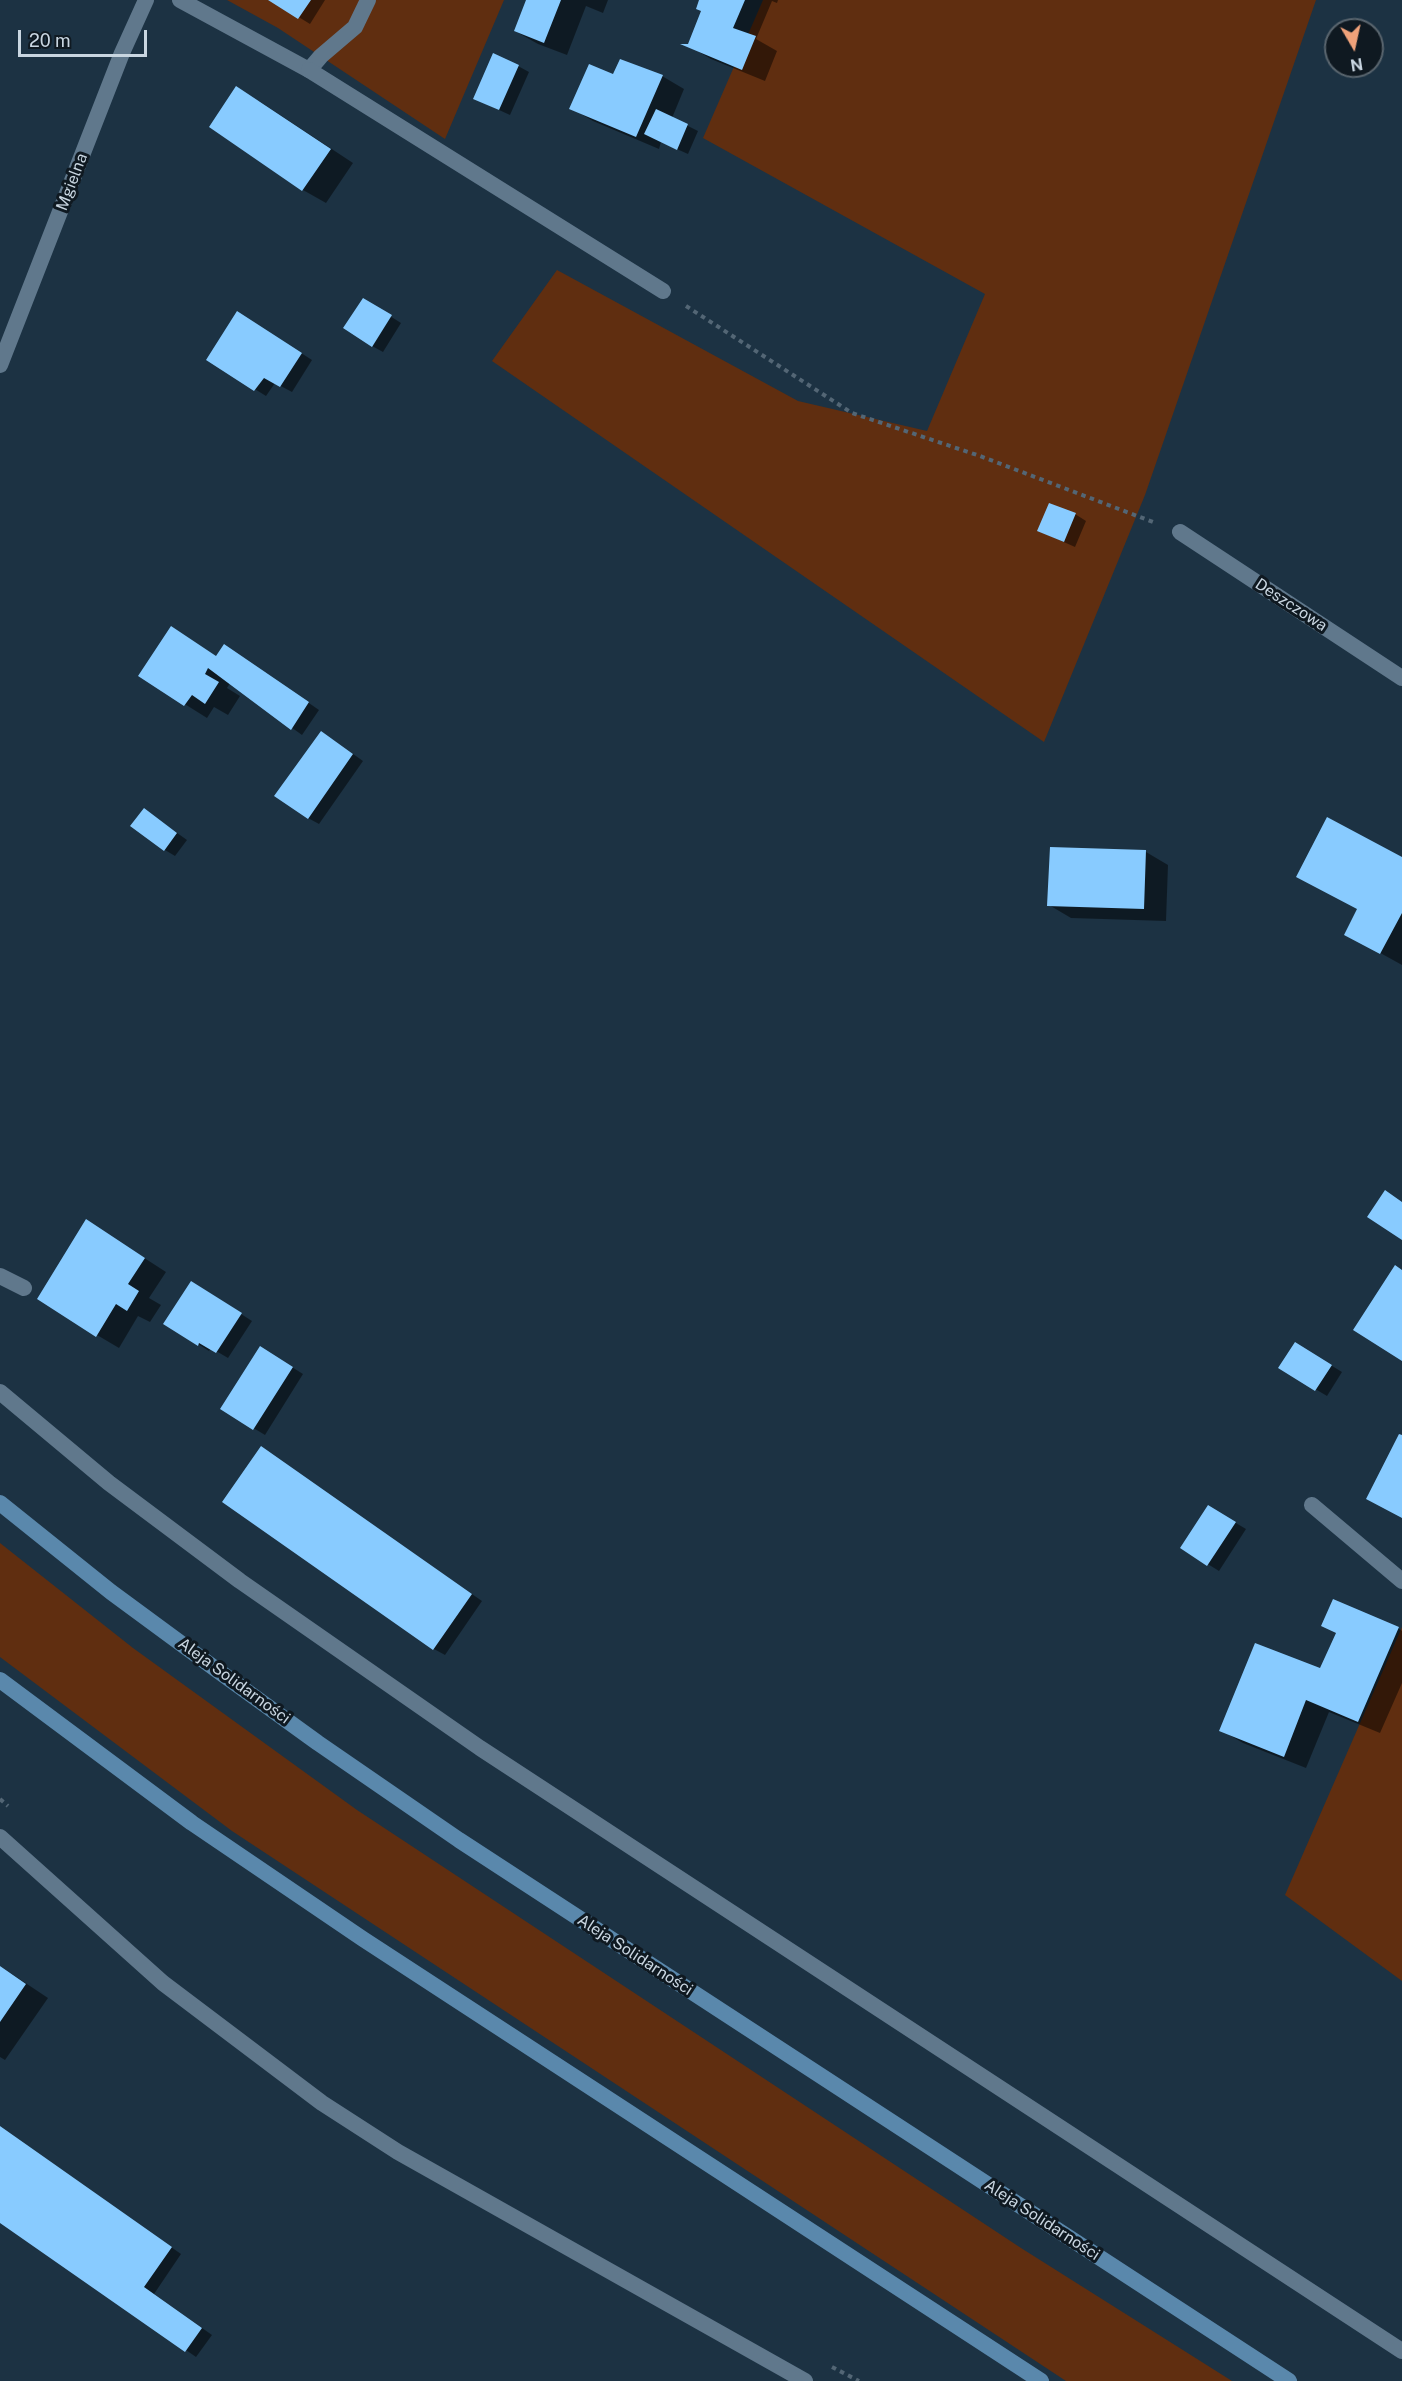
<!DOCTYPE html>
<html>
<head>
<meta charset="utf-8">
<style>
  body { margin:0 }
  #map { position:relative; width:1402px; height:2381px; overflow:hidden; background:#1c3243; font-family:"Public Sans",sans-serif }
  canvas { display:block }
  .north { position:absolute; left:1324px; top:18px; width:60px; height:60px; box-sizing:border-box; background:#0f1921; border:2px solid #59656e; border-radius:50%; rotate:171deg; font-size:16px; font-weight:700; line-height:24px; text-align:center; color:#c9d6e1 }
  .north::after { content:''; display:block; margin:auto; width:21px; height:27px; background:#f0a27a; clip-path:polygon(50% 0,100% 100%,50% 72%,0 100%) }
  .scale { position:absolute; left:18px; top:30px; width:129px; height:27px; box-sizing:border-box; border:3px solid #c9d6e1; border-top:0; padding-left:8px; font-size:18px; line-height:21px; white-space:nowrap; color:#c9d6e1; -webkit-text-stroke:4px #0f1921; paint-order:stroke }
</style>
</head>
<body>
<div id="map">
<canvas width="1402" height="2381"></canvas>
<div class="north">N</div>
<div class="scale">20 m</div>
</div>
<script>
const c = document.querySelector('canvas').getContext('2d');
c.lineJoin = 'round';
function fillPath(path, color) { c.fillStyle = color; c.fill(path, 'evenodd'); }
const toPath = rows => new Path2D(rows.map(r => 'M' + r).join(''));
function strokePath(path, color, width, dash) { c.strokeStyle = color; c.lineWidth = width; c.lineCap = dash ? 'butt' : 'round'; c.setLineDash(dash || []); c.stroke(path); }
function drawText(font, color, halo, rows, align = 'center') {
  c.font = font + ' "Public Sans",sans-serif'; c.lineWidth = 6; c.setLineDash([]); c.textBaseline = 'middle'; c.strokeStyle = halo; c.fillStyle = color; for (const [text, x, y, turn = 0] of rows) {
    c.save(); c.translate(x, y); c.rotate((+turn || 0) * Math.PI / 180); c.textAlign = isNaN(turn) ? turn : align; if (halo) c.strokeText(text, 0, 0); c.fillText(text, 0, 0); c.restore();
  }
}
const green = toPath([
  [227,0,504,0,445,139,278,28],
  [763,0,1316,0,1145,495,1044,742,492,361,557,270,798,401,927,431,985,294,703,138],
  [0,1543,133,1648,357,1810,1021,2248,1232,2381,1066,2381,232,1831,0,1657],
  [1402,1627,1402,1981,1285,1895]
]);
const shadow = toPath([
  [271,0,325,0,310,24],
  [527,0,608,0,603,13,586,6,567,55,538,44,515,31],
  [701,0,778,0,777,3,772,1,756,39,777,51,765,81,711,59,689,46,702,11],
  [518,66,529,72,510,115,475,99],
  [614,76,662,76,684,89,672,118,698,131,688,154,661,142,659,149,593,121,571,108],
  [259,101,353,163,326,203,303,190,211,126],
  [374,306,401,323,383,352,372,346],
  [248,319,312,360,292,392,275,383,266,396,208,360],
  [1075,514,1086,521,1075,547,1039,531],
  [171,628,217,657,235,652,319,710,302,735,230,683,227,688,240,696,228,715,214,707,207,718,140,676],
  [332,739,363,761,319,824,308,818],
  [145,810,187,840,175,856,165,850],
  [1051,849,1146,852,1168,865,1166,921,1071,918,1049,905],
  [1402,859,1402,965,1346,934],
  [87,1221,166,1272,149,1298,161,1305,150,1322,138,1316,119,1348,97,1335],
  [202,1289,252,1321,228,1358,211,1348,209,1351,198,1344],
  [1306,1350,1342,1372,1327,1396,1280,1368],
  [271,1354,303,1374,265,1435,222,1409],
  [272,1455,482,1601,445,1655,434,1649],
  [1219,1513,1246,1529,1219,1571,1182,1548],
  [1323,1626,1398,1628,1402,1631,1402,1683,1380,1733,1329,1712,1306,1768,1243,1743,1221,1730,1320,1670,1337,1634],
  [0,1966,48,1998,5,2060,0,2057],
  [0,2126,181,2254,154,2294,212,2335,196,2357,0,2221]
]);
const building = toPath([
  [268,0,311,0,298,19],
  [526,0,561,0,544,43,514,31],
  [699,0,745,0,733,28,756,36,742,70,680,44,688,44,701,11,696,9],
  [493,53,519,65,499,110,473,99],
  [620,59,663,75,636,137,569,109,589,64,613,74],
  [236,86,331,149,302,191,209,127],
  [656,109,688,124,677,150,644,134],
  [363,298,392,315,372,347,343,328],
  [237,311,302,353,280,387,264,378,254,391,206,360],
  [1049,503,1076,513,1064,542,1037,531],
  [171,626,216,656,224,644,309,702,291,730,208,668,205,674,219,682,205,704,192,695,184,706,138,676],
  [321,731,353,754,308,819,274,796],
  [144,808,177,833,164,851,130,826],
  [1327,817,1402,857,1402,913,1380,954,1344,935,1357,909,1296,877],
  [1050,847,1146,850,1144,909,1047,906],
  [1385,1190,1402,1202,1402,1240,1367,1217],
  [86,1219,145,1258,128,1284,139,1291,127,1311,116,1304,96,1337,37,1299],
  [1395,1265,1402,1270,1402,1361,1353,1330],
  [191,1281,242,1313,216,1353,199,1343,198,1346,163,1324],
  [1295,1342,1332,1365,1315,1391,1278,1368],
  [260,1346,293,1367,253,1430,220,1409],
  [1399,1434,1402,1435,1402,1518,1366,1499],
  [261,1446,472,1594,433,1650,222,1502],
  [1208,1505,1236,1522,1207,1566,1180,1548],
  [1333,1599,1399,1627,1358,1722,1306,1700,1284,1757,1219,1731,1255,1643,1320,1668,1336,1633,1321,1626],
  [0,1966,26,1984,0,2022],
  [0,2126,172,2247,144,2287,202,2328,185,2352,0,2223]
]);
const path = toPath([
  [686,306,852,413,980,456,1153,522],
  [0,1799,8,1806],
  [832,2367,859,2381]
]);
const service = toPath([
  [180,0,309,70,321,56,355,27,368,0],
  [0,1276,24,1288]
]);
const minor = toPath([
  [309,70,663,291],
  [0,365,122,53,146,0],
  [1180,532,1402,678],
  [0,1392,109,1483,240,1581,480,1748,1402,2351],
  [1312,1505,1402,1581],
  [0,1837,163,1983,322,2103,398,2152,805,2381]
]);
const primary = toPath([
  [0,1503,111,1592,217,1670,318,1743,459,1840,1289,2381],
  [0,1680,192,1823,363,1939,1041,2381]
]);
const streetNames = [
  ["Mgielna",72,182,-69],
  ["Deszczowa",1291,605,33],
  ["Aleja Solidarności",234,1681,36],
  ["Aleja Solidarności",635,1955,33],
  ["Aleja Solidarności",1042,2220,33]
];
fillPath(green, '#602e10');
fillPath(shadow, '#0007');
fillPath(building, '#88cbff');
strokePath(path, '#536675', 4, [4.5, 4.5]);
strokePath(service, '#60788c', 16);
strokePath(minor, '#60788c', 16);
strokePath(primary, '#5a88ac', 16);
drawText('16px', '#c9d6e1', '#0f1921', streetNames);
</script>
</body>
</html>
